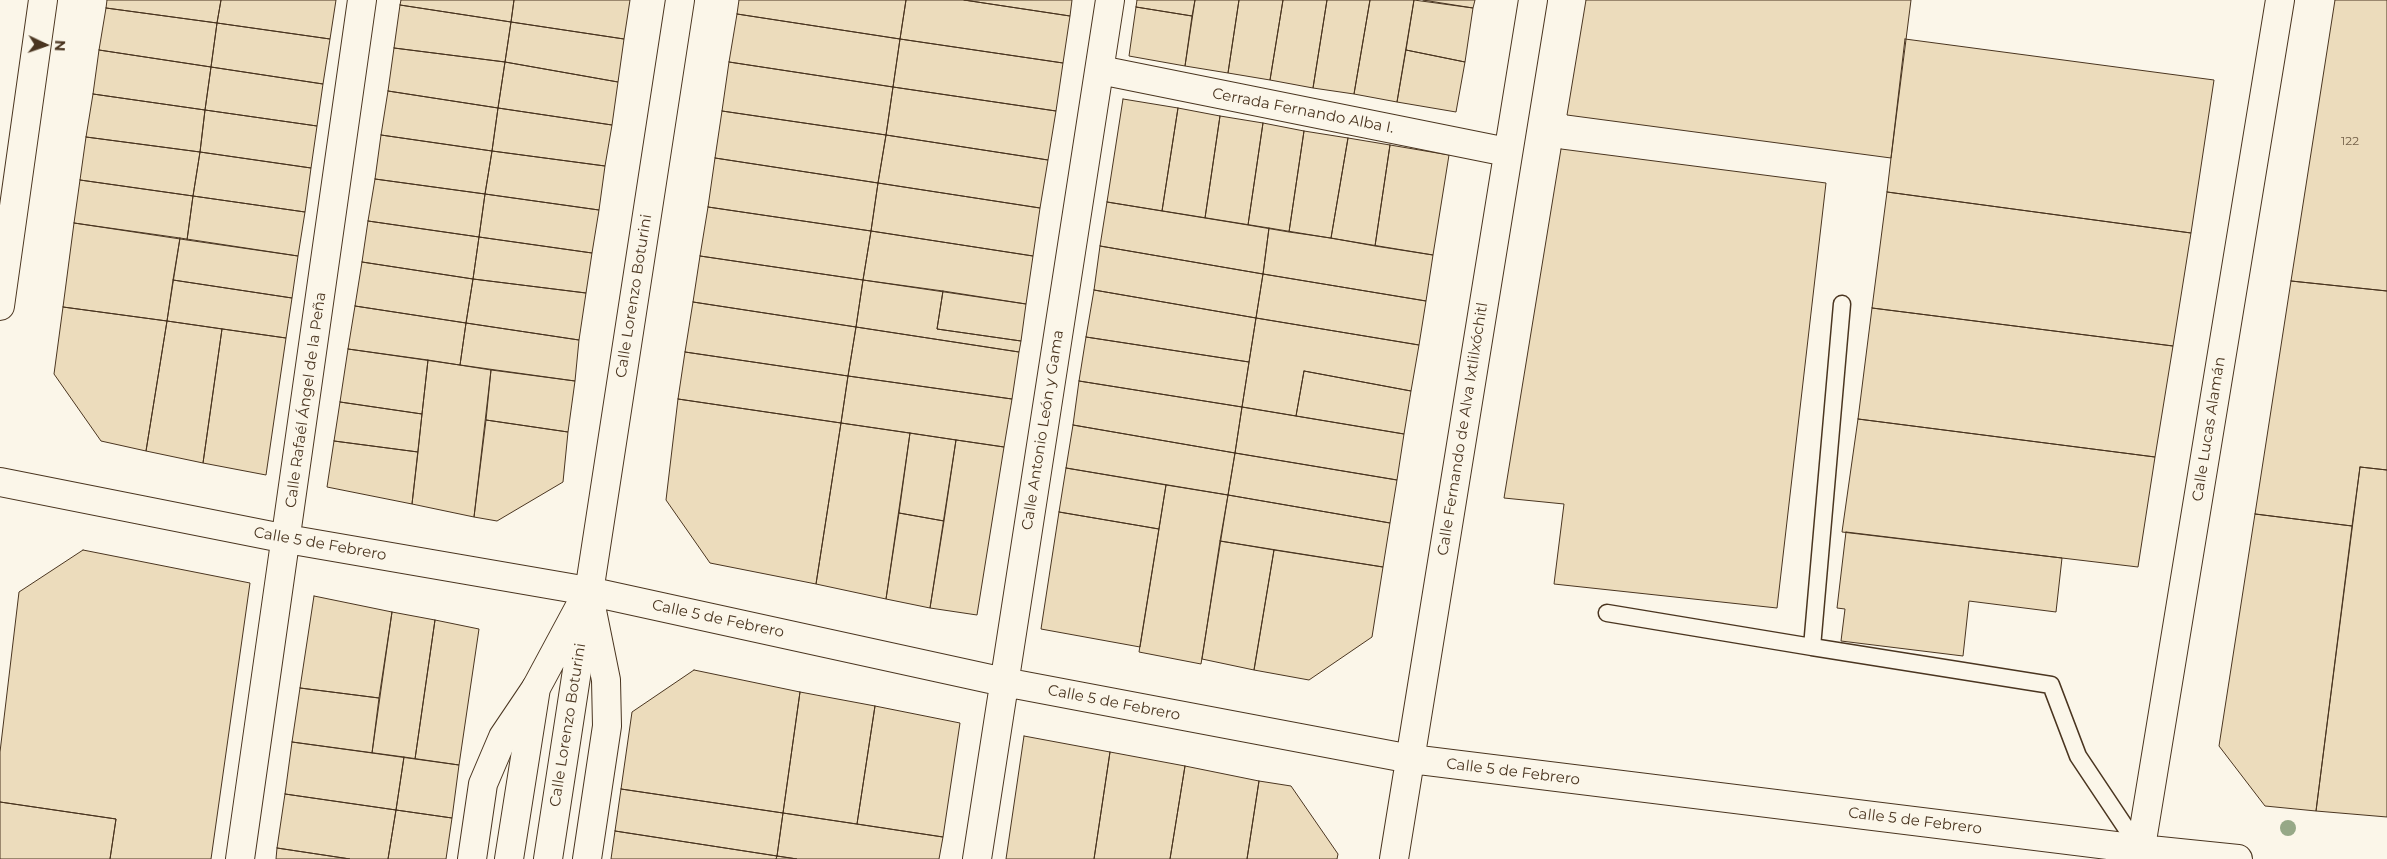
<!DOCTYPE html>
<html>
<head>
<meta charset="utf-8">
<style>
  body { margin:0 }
  #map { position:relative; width:2387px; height:859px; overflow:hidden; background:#fbf6e9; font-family:Montserrat,sans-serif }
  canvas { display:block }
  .north { position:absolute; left:20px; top:20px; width:50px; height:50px; -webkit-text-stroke:4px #fbf6e9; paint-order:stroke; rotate:93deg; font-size:14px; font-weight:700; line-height:20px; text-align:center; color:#4a3520 }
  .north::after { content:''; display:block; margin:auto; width:18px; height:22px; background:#4a3520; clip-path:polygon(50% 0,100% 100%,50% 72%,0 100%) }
</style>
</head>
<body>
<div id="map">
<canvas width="2387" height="859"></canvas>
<div class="north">N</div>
</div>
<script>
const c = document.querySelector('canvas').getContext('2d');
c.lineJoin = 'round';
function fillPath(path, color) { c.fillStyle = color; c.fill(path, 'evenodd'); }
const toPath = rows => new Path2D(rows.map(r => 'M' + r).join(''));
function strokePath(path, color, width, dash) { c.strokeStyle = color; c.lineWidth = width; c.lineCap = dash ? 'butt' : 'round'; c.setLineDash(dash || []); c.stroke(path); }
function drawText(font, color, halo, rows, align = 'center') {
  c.font = font + ' Montserrat,sans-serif'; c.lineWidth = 4; c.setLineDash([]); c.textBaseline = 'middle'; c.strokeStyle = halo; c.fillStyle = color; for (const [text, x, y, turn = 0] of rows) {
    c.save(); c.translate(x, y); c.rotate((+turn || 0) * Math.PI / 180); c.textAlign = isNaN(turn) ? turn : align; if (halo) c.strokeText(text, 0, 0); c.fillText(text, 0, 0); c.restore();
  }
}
const building = toPath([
  [107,0,221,0,217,23,106,8,107,0],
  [221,0,336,0,330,39,217,23,221,0],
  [401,0,514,0,511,22,400,5,401,0],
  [514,0,630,0,624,39,511,22,514,0],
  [739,0,906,0,900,39,737,14,739,0],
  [906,0,964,0,1070,16,1063,63,900,39,906,0],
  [964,0,1072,0,1070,16,964,0],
  [1137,0,1195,0,1192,16,1136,7,1137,0],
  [1195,0,1239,0,1228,73,1185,66,1195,0],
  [1239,0,1283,0,1270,80,1228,73,1239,0],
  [1283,0,1327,0,1313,88,1270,80,1283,0],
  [1327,0,1370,0,1354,94,1313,88,1327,0],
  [1370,0,1414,0,1397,102,1354,94,1370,0],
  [1414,0,1473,8,1465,62,1406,50,1414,0],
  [1423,0,1475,0,1473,8,1423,0],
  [1586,0,1911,0,1891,158,1567,115,1586,0],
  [2335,0,2387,0,2387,291,2291,281,2335,0],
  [400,5,511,22,505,62,394,48,400,5],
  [1136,7,1192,16,1185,66,1129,56,1136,7],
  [106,8,217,23,211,67,99,50,106,8],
  [737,14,900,39,893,87,729,62,737,14],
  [511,22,624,39,618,82,505,62,511,22],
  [217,23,330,39,323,84,211,67,217,23],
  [900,39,1063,63,1056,111,893,87,900,39],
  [1905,39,2214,80,2191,233,1887,192,1905,39],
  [394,48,505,62,498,108,388,91,394,48],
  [99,50,211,67,205,110,93,94,99,50],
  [1406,50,1465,62,1456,112,1397,102,1406,50],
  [505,62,618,82,612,125,498,108,505,62],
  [729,62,893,87,886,135,722,111,729,62],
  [211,67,323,84,317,126,205,110,211,67],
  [893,87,1056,111,1048,160,886,135,893,87],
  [388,91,498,108,492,151,381,135,388,91],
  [93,94,205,110,200,152,86,137,93,94],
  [1123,99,1178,108,1162,211,1107,202,1123,99],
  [498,108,612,125,605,166,492,151,498,108],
  [1178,108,1220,116,1205,218,1162,211,1178,108],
  [205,110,317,126,311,168,200,152,205,110],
  [722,111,886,135,878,183,715,158,722,111],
  [1220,116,1263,123,1248,225,1205,218,1220,116],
  [1263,123,1304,131,1289,232,1248,225,1263,123],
  [1304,131,1348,138,1331,238,1289,232,1304,131],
  [381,135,492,151,485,194,375,179,381,135],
  [886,135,1048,160,1040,208,878,183,886,135],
  [86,137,200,152,193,196,80,180,86,137],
  [1348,138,1390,145,1375,246,1331,238,1348,138],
  [1390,145,1449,155,1433,255,1375,246,1390,145],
  [1561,149,1826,183,1777,608,1554,584,1564,504,1504,498,1561,149],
  [492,151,605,166,599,210,485,194,492,151],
  [200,152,311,168,305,212,193,196,200,152],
  [715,158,878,183,871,231,708,207,715,158],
  [375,179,485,194,479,237,368,221,375,179],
  [80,180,193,196,187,240,74,223,80,180],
  [878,183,1040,208,1033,256,871,231,878,183],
  [1887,192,2191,233,2173,346,1872,308,1887,192],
  [485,194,599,210,592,253,479,237,485,194],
  [193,196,305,212,298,256,187,240,193,196],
  [1107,202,1269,228,1263,274,1100,246,1107,202],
  [708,207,871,231,863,280,700,256,708,207],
  [368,221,479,237,473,279,362,262,368,221],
  [74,223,180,238,167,321,63,307,74,223],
  [1269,228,1433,255,1426,301,1263,274,1269,228],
  [871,231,1033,256,1026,304,863,280,871,231],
  [479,237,592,253,586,293,473,279,479,237],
  [180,238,298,256,292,298,173,280,180,238],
  [1100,246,1263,274,1256,318,1094,290,1100,246],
  [700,256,863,280,856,327,693,302,700,256],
  [362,262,473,279,466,323,355,306,362,262],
  [1263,274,1426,301,1419,345,1256,318,1263,274],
  [473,279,586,293,579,340,466,323,473,279],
  [173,280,292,298,286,338,167,321,173,280],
  [863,280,943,291,937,329,1021,341,1019,352,856,327,863,280],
  [2291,281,2387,291,2387,470,2360,467,2352,526,2255,514,2291,281],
  [1094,290,1256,318,1249,362,1086,337,1094,290],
  [943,291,1026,304,1021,341,937,329,943,291],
  [693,302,856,327,848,376,685,352,693,302],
  [355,306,466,323,460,365,348,349,355,306],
  [63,307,167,321,146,451,101,441,54,374,63,307],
  [1872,308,2173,346,2155,457,1858,419,1872,308],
  [1256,318,1419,345,1411,391,1304,371,1296,416,1242,407,1256,318],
  [167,321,222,329,203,463,146,451,167,321],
  [466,323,579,340,575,381,460,365,466,323],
  [856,327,1019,352,1012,399,848,376,856,327],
  [222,329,286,338,266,475,203,463,222,329],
  [1086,337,1249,362,1242,407,1079,381,1086,337],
  [348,349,428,360,422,414,340,402,348,349],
  [685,352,848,376,841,423,678,399,685,352],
  [428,360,491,370,474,517,412,504,428,360],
  [491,370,575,381,568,432,486,420,491,370],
  [1304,371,1411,391,1404,434,1296,416,1304,371],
  [848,376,1012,399,1004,447,841,423,848,376],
  [1079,381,1242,407,1235,453,1073,425,1079,381],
  [678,399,841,423,816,584,710,563,666,500,678,399],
  [340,402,422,414,418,452,334,441,340,402],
  [1242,407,1404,434,1397,480,1235,453,1242,407],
  [1858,419,2155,457,2138,567,1842,532,1858,419],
  [486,420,568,432,563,482,497,521,474,517,486,420],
  [841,423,910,433,886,599,816,584,841,423],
  [1073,425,1235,453,1228,495,1066,468,1073,425],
  [910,433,956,440,944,521,899,513,910,433],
  [956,440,1004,447,977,615,930,608,956,440],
  [334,441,418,452,412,504,327,487,334,441],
  [1235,453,1397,480,1390,523,1228,495,1235,453],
  [2360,467,2387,470,2387,817,2316,811,2360,467],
  [1066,468,1166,485,1159,529,1059,512,1066,468],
  [1166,485,1228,495,1201,664,1139,652,1166,485],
  [1228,495,1390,523,1383,567,1220,541,1228,495],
  [1059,512,1159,529,1140,647,1041,629,1059,512],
  [899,513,944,521,930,608,886,599,899,513],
  [2255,514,2352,526,2316,811,2265,806,2219,746,2255,514],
  [1846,532,2062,558,2056,612,1969,601,1963,656,1841,641,1845,609,1837,608,1846,532],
  [1220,541,1274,550,1254,670,1202,659,1220,541],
  [83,550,250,583,211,859,110,859,116,819,0,802,0,752,19,592,83,550],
  [1274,550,1383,567,1372,637,1309,680,1254,670,1274,550],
  [314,596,392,612,379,698,300,688,314,596],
  [392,612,435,620,415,759,372,753,392,612],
  [435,620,479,629,459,765,415,759,435,620],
  [694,670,800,692,783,813,621,789,632,712,694,670],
  [300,688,379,698,372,753,292,742,300,688],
  [800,692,875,706,857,824,783,813,800,692],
  [875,706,960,723,943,837,857,824,875,706],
  [1024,736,1110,752,1094,859,1006,859,1024,736],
  [292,742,404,757,396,810,285,794,292,742],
  [1110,752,1185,766,1170,859,1094,859,1110,752],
  [404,757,459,765,452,818,396,810,404,757],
  [1185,766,1259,781,1247,859,1170,859,1185,766],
  [1259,781,1291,786,1338,854,1337,859,1247,859,1259,781],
  [621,789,783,813,777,856,615,831,621,789],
  [285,794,396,810,388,859,350,859,277,848,285,794],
  [0,802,116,819,110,859,0,859,0,802],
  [396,810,452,818,446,859,388,859,396,810],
  [783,813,943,837,939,859,797,859,777,856,783,813],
  [615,831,777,856,776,859,611,859,615,831],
  [277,848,350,859,276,859,277,848],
  [777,856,797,859,776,859,777,856]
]);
const service = toPath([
  [1842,304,1812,647,2051,685,2078,756,2140,849],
  [1607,613,1812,647]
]);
const minor = toPath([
  [1100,70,1507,152],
  [0,306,43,0],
  [0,482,287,539,588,591,1004,682,1411,759,2140,849,2238,859],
  [240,859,362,0],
  [472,859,483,784,503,737,536,688],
  [587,859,607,726,606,680,589,596],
  [977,859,1110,0],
  [1394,859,1533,0],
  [2139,859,2280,0]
]);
const secondary = toPath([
  [509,859,536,688,579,608],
  [548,859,680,0]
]);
const trees = [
  [2288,828]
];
const numberNames = [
  ["122",2350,141]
];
const streetNames = [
  ["Cerrada Fernando Alba I.",1303,111,11],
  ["Calle Lorenzo Boturini",634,296,-81],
  ["Calle Rafaél Ángel de la Peña",306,400,-82],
  ["Calle Fernando de Alva Ixtlilxóchitl",1463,429,-81],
  ["Calle Lucas Alamán",2209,429,-81],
  ["Calle Antonio León y Gama",1043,430,-81],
  ["Calle 5 de Febrero",320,544,10],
  ["Calle 5 de Febrero",718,619,12],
  ["Calle 5 de Febrero",1114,703,11],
  ["Calle Lorenzo Boturini",568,725,-81],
  ["Calle 5 de Febrero",1513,772,7],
  ["Calle 5 de Febrero",1915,821,7]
];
fillPath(building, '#ecdcbc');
strokePath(building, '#4a3520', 1);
strokePath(service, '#4a3520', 19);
strokePath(minor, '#4a3520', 30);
strokePath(secondary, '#4a3520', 30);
strokePath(service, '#fbf6e9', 16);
strokePath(minor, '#fbf6e9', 28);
strokePath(secondary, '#fbf6e9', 28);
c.fillStyle = '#96a887';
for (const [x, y] of trees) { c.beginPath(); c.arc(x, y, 8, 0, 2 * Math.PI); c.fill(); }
drawText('12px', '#725f47', null, numberNames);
drawText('15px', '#4a3520', '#fbf6e9', streetNames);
</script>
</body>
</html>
